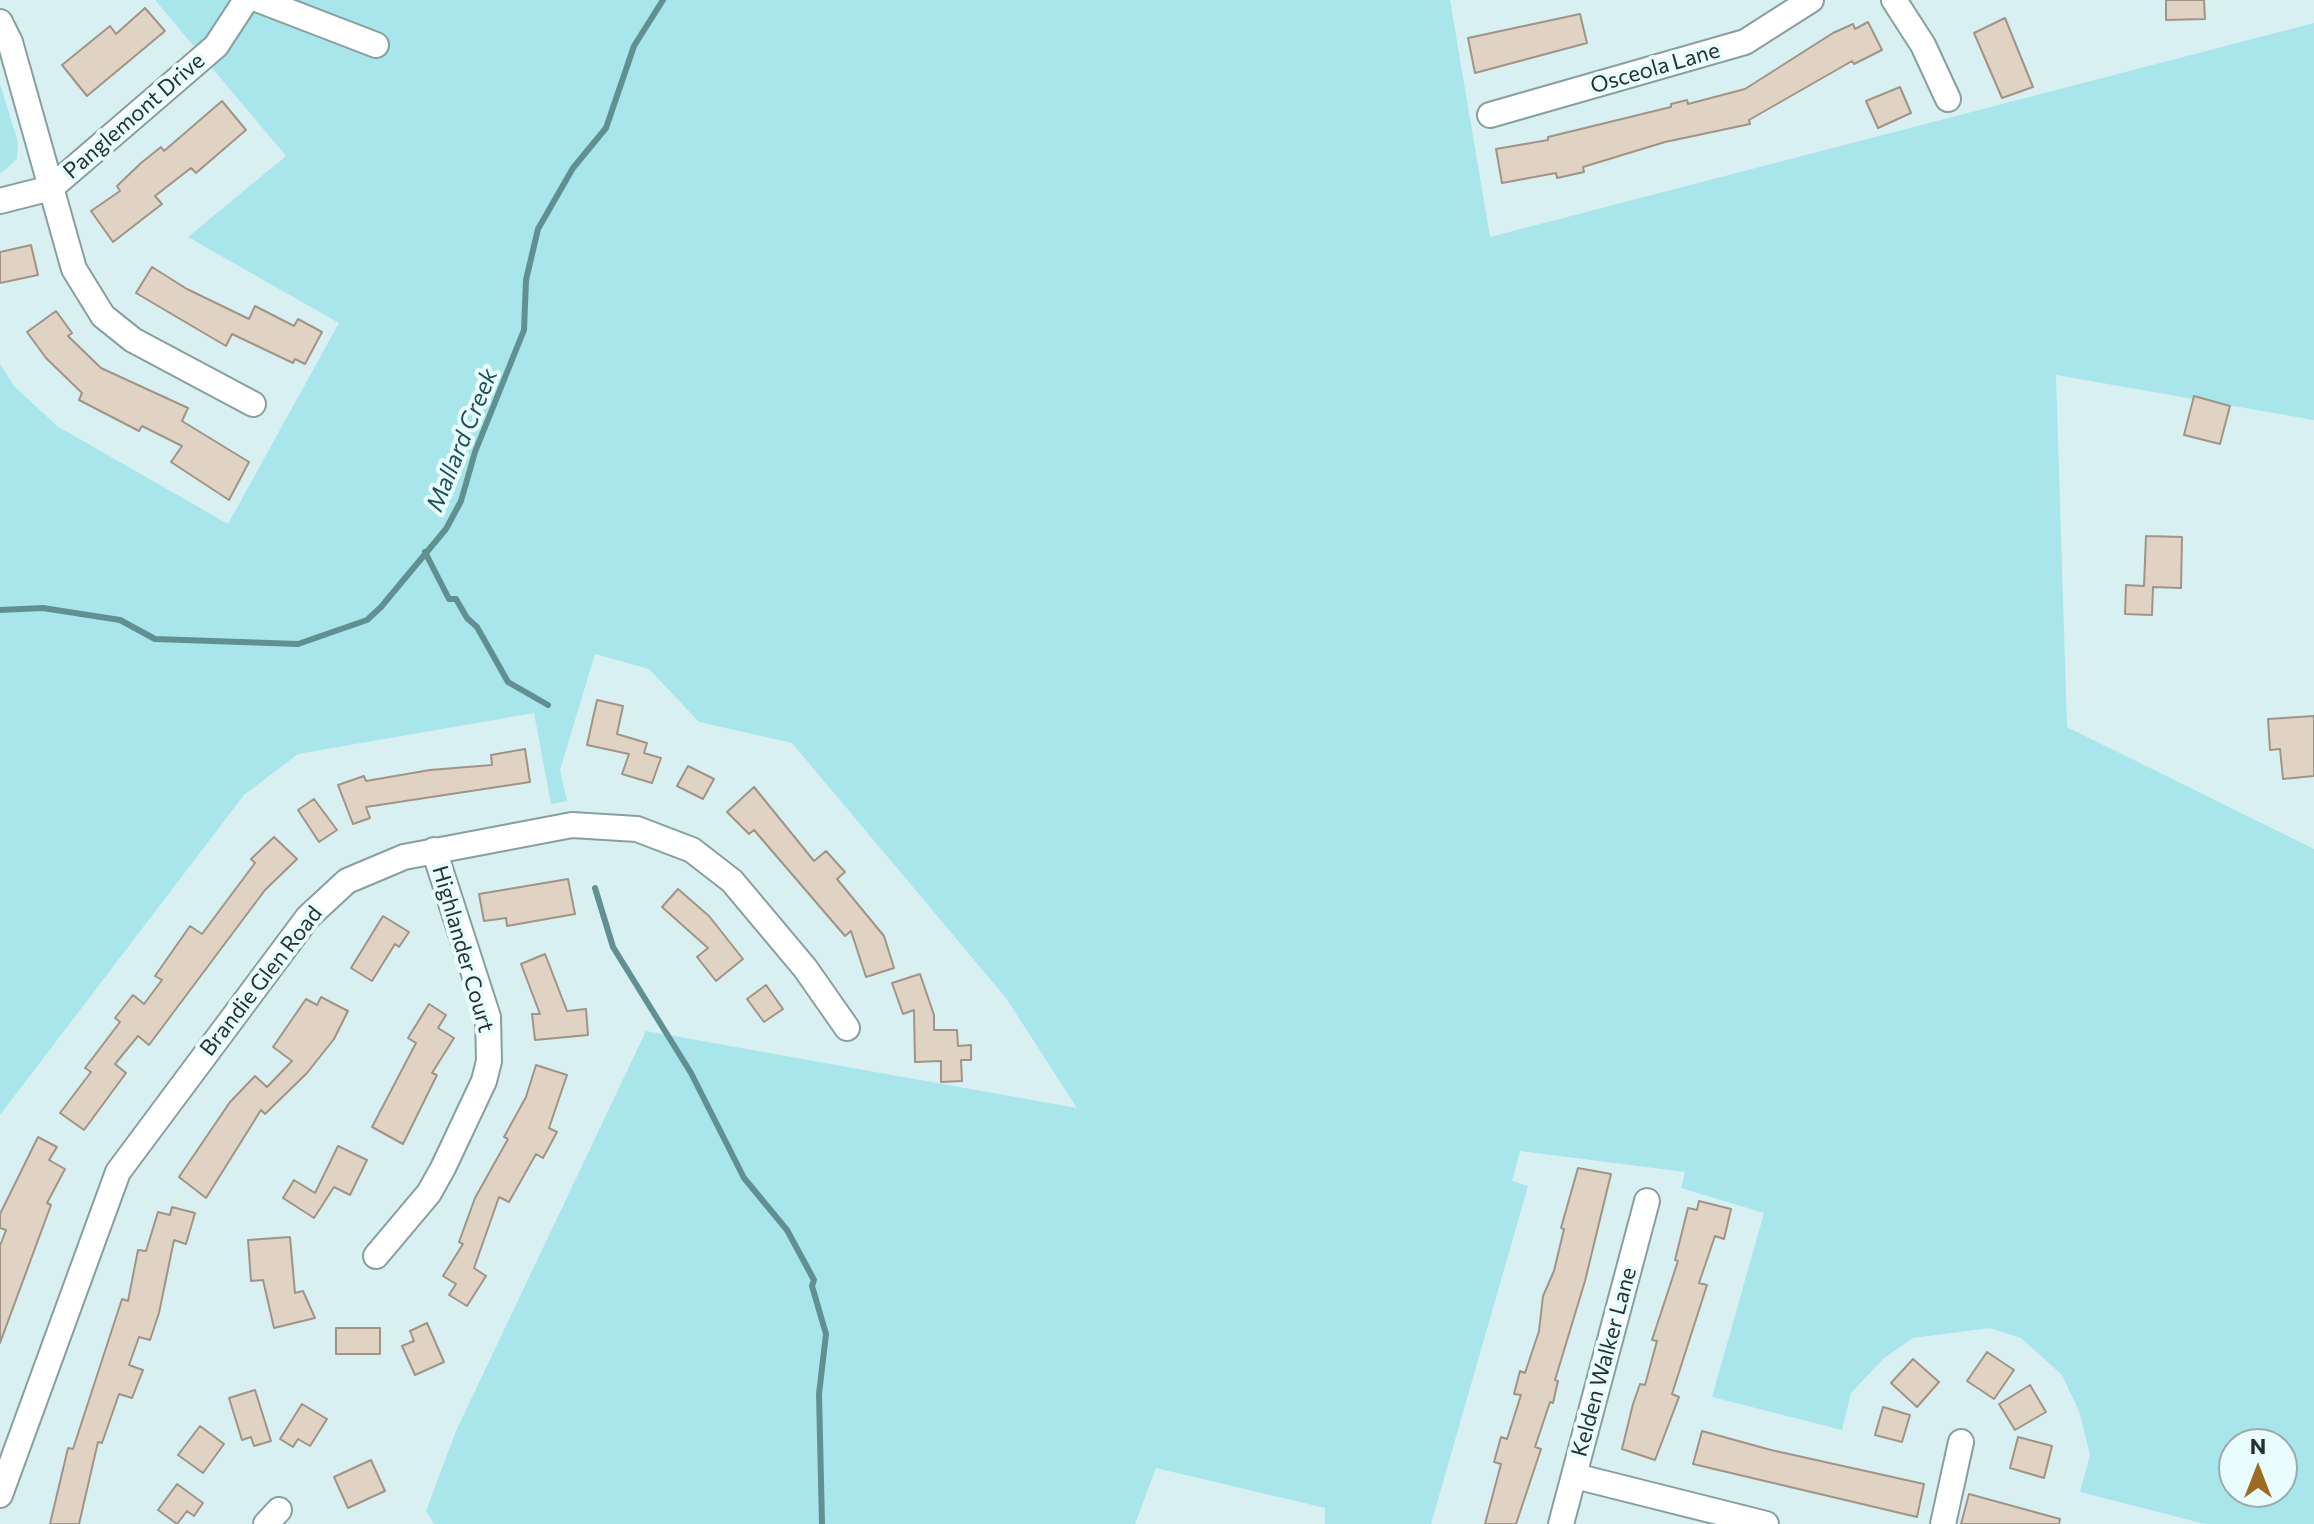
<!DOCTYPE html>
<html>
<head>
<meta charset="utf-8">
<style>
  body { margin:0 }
  #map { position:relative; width:2314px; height:1524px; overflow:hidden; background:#d9f0f2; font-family:Commissioner,sans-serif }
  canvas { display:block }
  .north { position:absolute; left:2218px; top:1428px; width:80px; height:80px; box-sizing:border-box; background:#eafdfe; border:2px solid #9cabac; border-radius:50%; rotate:0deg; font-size:22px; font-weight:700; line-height:32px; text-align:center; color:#283132 }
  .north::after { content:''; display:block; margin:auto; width:28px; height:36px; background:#9f6b22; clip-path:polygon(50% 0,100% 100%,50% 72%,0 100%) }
</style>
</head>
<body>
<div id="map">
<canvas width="2314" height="1524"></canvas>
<div class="north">N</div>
</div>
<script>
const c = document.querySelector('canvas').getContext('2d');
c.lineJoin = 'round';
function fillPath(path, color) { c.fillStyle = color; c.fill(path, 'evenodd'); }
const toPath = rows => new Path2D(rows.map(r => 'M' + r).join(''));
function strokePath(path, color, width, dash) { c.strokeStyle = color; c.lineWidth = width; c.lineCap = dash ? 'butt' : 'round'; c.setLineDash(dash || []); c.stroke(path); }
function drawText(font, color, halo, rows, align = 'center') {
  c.font = font + ' Commissioner,sans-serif'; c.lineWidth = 8; c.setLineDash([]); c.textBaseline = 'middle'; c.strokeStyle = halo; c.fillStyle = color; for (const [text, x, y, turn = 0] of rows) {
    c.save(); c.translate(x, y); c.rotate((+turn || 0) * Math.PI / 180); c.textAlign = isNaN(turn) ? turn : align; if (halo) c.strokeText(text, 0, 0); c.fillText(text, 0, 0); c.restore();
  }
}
const green = toPath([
  [155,0,1450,0,1490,237,2314,23,2314,420,2056,375,2067,727,2314,849,2314,1524,2205,1524,2080,1492,2090,1455,2079,1411,2062,1375,2021,1338,1990,1328,1913,1338,1883,1359,1851,1393,1842,1430,1712,1397,1764,1213,1681,1188,1685,1172,1520,1151,1512,1181,1528,1186,1431,1524,1325,1524,1325,1508,1156,1468,1135,1524,434,1524,426,1511,456,1431,646,1031,1077,1108,1006,998,792,743,699,722,649,669,595,654,560,770,567,801,551,804,534,713,298,754,244,795,0,1115,0,364,14,386,57,426,228,524,339,323,188,237,286,156],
  [2234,1444,2282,1444,2282,1492,2234,1492],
  [0,84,18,142,17,159,0,174]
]);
const stream = toPath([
  [425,552,449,599,456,599,467,618,477,627,508,682,548,705],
  [0,610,43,608,120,620,155,639,298,644,367,620,381,607,446,529,461,501,475,452,524,330,526,280,538,229,573,168,606,128,634,46,663,0],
  [595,888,613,947,691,1073,744,1178,787,1230,814,1280,812,1286,826,1334,819,1394,822,1524]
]);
const building = toPath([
  [2166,0,2204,0,2205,19,2166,20,2166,0],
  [145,8,165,31,87,96,62,65,110,26,116,34,145,8],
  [1580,14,1587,43,1475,73,1468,38,1580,14],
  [2005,18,2033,87,2002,98,1974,33,2005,18],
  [1868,22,1882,50,1854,64,1852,61,1749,120,1750,124,1665,142,1583,167,1584,172,1557,178,1556,173,1502,183,1496,149,1548,140,1548,137,1671,107,1671,104,1687,100,1688,104,1745,89,1833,33,1853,24,1855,29,1868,22],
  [1900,87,1911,113,1878,128,1866,101,1900,87],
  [222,101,246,130,196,173,191,168,155,196,162,204,113,242,91,211,120,191,117,186,141,163,161,147,164,151,222,101],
  [31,245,38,275,0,283,0,252,31,245],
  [152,267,187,289,249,319,255,306,294,326,298,319,322,332,305,364,295,359,293,363,232,334,226,346,136,293,152,267],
  [56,311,72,333,68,336,101,368,188,408,182,421,249,462,229,500,171,462,182,446,142,426,139,431,79,400,82,393,46,358,27,332,56,311],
  [2194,396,2230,406,2220,444,2184,435,2194,396],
  [2146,536,2182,537,2181,588,2153,587,2152,615,2125,614,2126,585,2144,586,2146,536],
  [597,700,623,706,617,734,647,743,644,753,661,758,652,783,622,774,629,754,587,745,597,700],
  [2314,716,2314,776,2283,779,2280,749,2270,750,2268,719,2314,716],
  [525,749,530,782,366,807,370,818,353,824,338,785,364,776,366,781,430,770,492,765,491,755,525,749],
  [688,766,714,779,703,799,677,786,688,766],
  [754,787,814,861,826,851,845,872,837,879,884,936,894,968,866,977,851,931,845,936,754,830,749,834,727,812,754,787],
  [314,799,337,830,319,842,298,810,314,799],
  [274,837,297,859,265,890,149,1045,138,1036,115,1064,126,1073,84,1130,60,1113,91,1072,85,1068,120,1022,115,1018,133,995,144,1004,162,980,155,976,190,926,202,934,255,863,251,859,274,837],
  [568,879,575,914,507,926,506,918,484,921,479,894,568,879],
  [678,889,709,916,743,959,716,981,697,957,708,948,662,907,678,889],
  [383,916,409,932,399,947,395,944,372,981,351,968,383,916],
  [545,954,567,1011,586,1009,588,1035,535,1040,532,1014,540,1014,521,964,545,954],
  [920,974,934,1015,934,1030,957,1030,958,1046,971,1045,971,1060,961,1060,962,1081,941,1082,941,1061,915,1062,914,1010,903,1014,892,983,920,974],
  [766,985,783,1009,764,1022,747,999,766,985],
  [321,997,348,1011,334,1039,307,1073,265,1114,261,1110,206,1198,179,1177,230,1102,255,1076,267,1087,292,1061,273,1047,306,999,317,1005,321,997],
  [429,1004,446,1015,438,1028,454,1038,432,1073,437,1075,403,1144,372,1127,416,1043,408,1038,429,1004],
  [536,1065,567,1075,549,1128,557,1132,543,1158,536,1154,509,1202,499,1197,474,1268,486,1276,467,1306,449,1295,456,1284,443,1276,463,1244,459,1242,475,1198,508,1139,504,1137,526,1097,536,1065],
  [38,1137,57,1147,49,1160,65,1169,47,1203,51,1205,0,1343,0,1246,6,1230,0,1228,0,1214,38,1137],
  [338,1146,367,1160,350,1195,334,1187,314,1218,283,1198,294,1180,315,1193,338,1146],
  [1578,1168,1611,1174,1585,1281,1555,1380,1558,1381,1553,1403,1550,1402,1535,1447,1541,1449,1516,1524,1485,1524,1501,1464,1494,1462,1501,1437,1507,1439,1521,1395,1514,1394,1520,1371,1525,1373,1539,1331,1543,1296,1554,1271,1564,1229,1561,1228,1578,1168],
  [1699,1201,1731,1209,1724,1239,1715,1236,1699,1283,1707,1285,1672,1394,1679,1397,1655,1460,1622,1449,1633,1404,1640,1384,1645,1385,1657,1341,1652,1340,1678,1261,1675,1260,1688,1208,1697,1210,1699,1201],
  [172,1207,195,1213,186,1244,174,1240,159,1313,150,1340,139,1337,129,1365,143,1370,132,1398,119,1394,102,1443,98,1442,79,1524,50,1524,68,1448,73,1449,122,1299,128,1301,138,1250,146,1251,158,1212,170,1215,172,1207],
  [290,1237,295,1293,303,1291,315,1318,274,1328,263,1280,251,1281,248,1240,290,1237],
  [427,1323,444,1362,415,1375,402,1346,414,1341,410,1331,427,1323],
  [336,1328,380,1328,380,1354,336,1354,336,1328],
  [1987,1352,2014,1370,1994,1399,1967,1381,1987,1352],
  [1913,1359,1939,1382,1917,1407,1891,1383,1913,1359],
  [2030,1385,2046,1412,2015,1430,1999,1404,2030,1385],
  [255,1390,271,1441,254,1446,251,1437,242,1440,229,1398,255,1390],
  [302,1404,327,1419,310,1446,298,1439,293,1447,280,1439,302,1404],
  [1883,1407,1910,1415,1902,1442,1875,1435,1883,1407],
  [200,1426,224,1444,203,1473,178,1455,200,1426],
  [1702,1431,1771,1450,1924,1484,1917,1517,1693,1464,1702,1431],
  [2018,1437,2052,1446,2044,1478,2010,1468,2018,1437],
  [371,1460,385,1491,348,1508,334,1477,371,1460],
  [177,1484,203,1503,194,1516,187,1511,177,1524,158,1510,177,1484],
  [1969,1494,2060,1519,2059,1524,1961,1524,1969,1494]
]);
const minor = toPath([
  [259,0,376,45],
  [1894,0,1923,45,1948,99],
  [0,22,10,42,74,269,103,316,133,340,253,404],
  [1490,115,1745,42,1811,0],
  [0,201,51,188,216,46,246,0],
  [376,1256,429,1193,443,1168,484,1081,489,1061,488,1017,434,850],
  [1575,1476,1766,1524],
  [0,1495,118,1172,308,917,347,881,404,857,572,825,637,829,692,850,732,881,805,968,847,1028],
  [266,1524,279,1510],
  [1561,1524,1647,1201],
  [1943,1524,1961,1442]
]);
const streetNames = [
  ["Osceola Lane",1655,68,-16],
  ["Panglemont Drive",134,116,-41],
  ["Highlander Court",463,949,74],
  ["Brandie Glen Road",261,981,-52],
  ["Kelden Walker Lane",1604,1362,-75]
];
const waterNames = [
  ["Mallard Creek",462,440,-68]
];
fillPath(green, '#a8e6eb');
strokePath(stream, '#619093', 6);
fillPath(building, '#e0d3c4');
strokePath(building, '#a09486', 2);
strokePath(minor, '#889ea0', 28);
strokePath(minor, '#fff', 24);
drawText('22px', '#283132', '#eafdfe', streetNames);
drawText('italic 24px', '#1b5256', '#eafdfe', waterNames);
</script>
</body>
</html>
